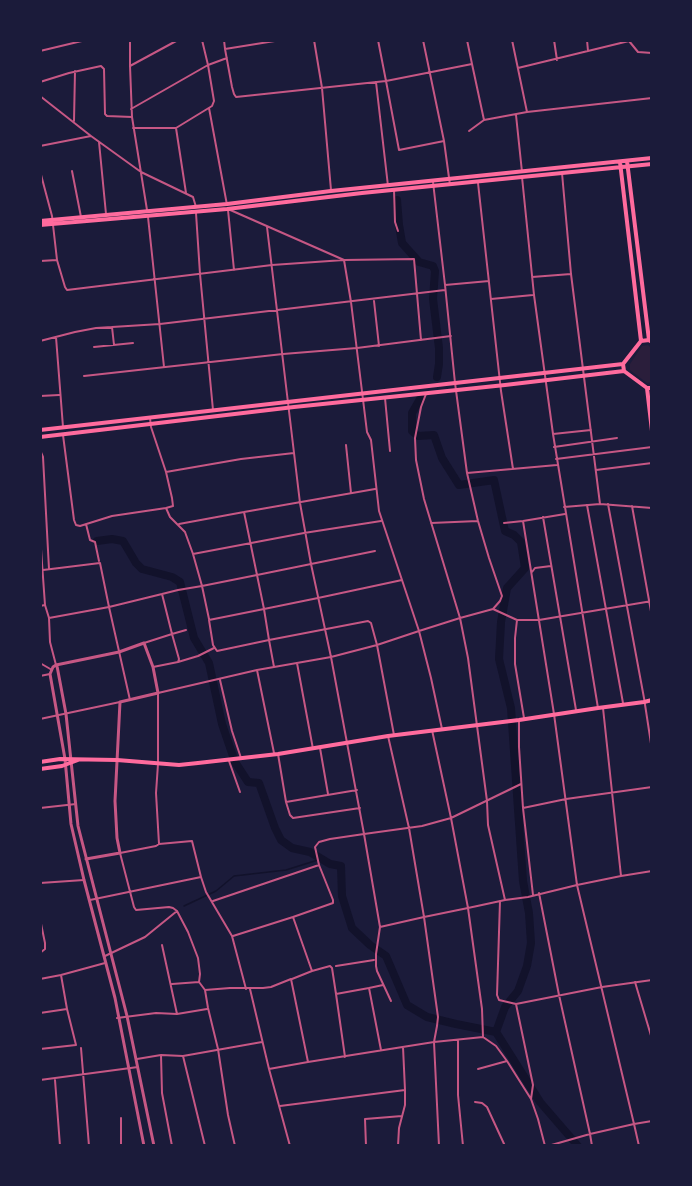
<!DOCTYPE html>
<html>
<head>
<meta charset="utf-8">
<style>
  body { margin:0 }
  #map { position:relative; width:692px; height:1186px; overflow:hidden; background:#1b1b3a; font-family:"Open Sans",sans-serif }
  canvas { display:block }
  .frame { position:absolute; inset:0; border:42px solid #1b1b3a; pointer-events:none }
</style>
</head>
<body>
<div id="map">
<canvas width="692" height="1186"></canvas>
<div class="frame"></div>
</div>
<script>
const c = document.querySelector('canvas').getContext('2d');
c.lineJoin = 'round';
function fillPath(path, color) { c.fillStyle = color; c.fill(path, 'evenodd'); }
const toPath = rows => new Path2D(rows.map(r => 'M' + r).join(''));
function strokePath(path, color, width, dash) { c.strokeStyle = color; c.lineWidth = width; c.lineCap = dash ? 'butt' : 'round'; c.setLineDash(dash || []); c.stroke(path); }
const green = toPath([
  [648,345,651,348,652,382,647,383,630,370,630,364,642,346]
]);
const stream = toPath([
  [184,906,216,891,234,876,286,870,321,859]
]);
const river = toPath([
  [397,200,399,225,402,243,419,262,433,266,435,271,433,299,439,348,439,364,437,377],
  [420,399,412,413,412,431,418,436,434,435,442,458,459,485,494,480,505,531,514,535,521,542,525,568,507,588,501,622,499,659,511,708,523,881,529,913,531,943,527,966,518,991,505,1007,496,1032],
  [97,541,112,539,123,541,136,563,142,569,172,577,180,582,194,638,209,663,222,724,235,762,248,782,259,783,275,828,281,840,292,848,310,852,330,864,341,866,342,896,352,928,370,945,386,956,407,1005,427,1017,456,1024,496,1032,540,1102,578,1146]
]);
const minor = toPath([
  [130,40,130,66],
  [224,40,225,49],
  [281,40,225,49,232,87,234,94,236,97,386,81,378,40],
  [314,40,322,88,331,190],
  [423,40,444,141,450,185],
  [554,40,557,60],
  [587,40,588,51],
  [40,51,86,40],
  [472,64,484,120,527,112,512,40],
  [518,68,629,41,638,52,652,53],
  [40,82,69,73,101,66,104,69,105,114,107,116,132,117],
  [376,82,388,186],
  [40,96,91,136,141,172,193,197,196,207],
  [209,108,227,205],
  [131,109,208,65,227,58],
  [527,112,652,98],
  [516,115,522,172],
  [74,121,75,71],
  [133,128,176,128,212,106,214,101,208,65,202,40],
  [176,128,186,193],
  [469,131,484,120],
  [444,141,399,150,386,81,472,64,467,40],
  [99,142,106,214],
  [40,146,91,136],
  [40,171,52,216,57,260,65,287,67,290,272,265,344,260,414,259,421,340],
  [72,171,81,217],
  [562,173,571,274,600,504],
  [522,177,534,295,553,434,598,708],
  [433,182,445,285,455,383,467,473,478,521,489,558,502,596,500,601,493,609],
  [478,183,501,391,513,469],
  [394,190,395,222,398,231],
  [228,209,344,260,351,302,367,432,371,440,379,511,419,631,377,645,394,735],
  [147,210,132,117,130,66,178,40],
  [228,210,234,270],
  [196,213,200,274,213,410],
  [148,217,164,367],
  [267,227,300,503,311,564,257,575,264,609,269,640,274,667,331,657,377,645,371,623,368,621,269,640,217,651,213,645,209,620,264,609,318,598,402,580],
  [40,261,57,260],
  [532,277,571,274],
  [445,285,489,281],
  [491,299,533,295],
  [374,301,379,346],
  [112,327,114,345],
  [56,337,63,427],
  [40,341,75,332,96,328,160,324,445,290],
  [94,347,133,343],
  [84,376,283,354,357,348,451,336],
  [426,394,421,407,415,438,416,460,424,499,460,618,493,609,517,620,539,620,652,601],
  [40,396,59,395],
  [385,398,390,451],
  [150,418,151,427,166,472,172,498,173,506,166,508,170,517,185,532,193,554],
  [553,434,591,430],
  [63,435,74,520,76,525,80,526,112,516,166,508],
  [346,445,351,493],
  [554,447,617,438],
  [40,450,43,457,49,569],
  [556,459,652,447],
  [596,470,652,463],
  [166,472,241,459,294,453],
  [467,473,557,465],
  [608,504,644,698,652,750],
  [587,505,623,703],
  [632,506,652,617],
  [564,507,600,504,652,508],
  [543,517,576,710],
  [431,523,478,521],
  [504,523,523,521,565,514],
  [86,524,90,540,95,542,99,561],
  [179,524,244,512],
  [40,535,45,605],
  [43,570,100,563,109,607,162,594,172,634,144,643],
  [532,572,535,568,551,566],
  [162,594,178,590,202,586,193,554,304,533,381,521],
  [40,606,45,605,49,618],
  [209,619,202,586,257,575,244,512,375,489],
  [517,620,515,638,515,664,524,718],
  [178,662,198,656,214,648],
  [40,663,52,670],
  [297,663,313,749],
  [56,665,50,642,49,618,109,607,130,700],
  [153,667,178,662,179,659,172,634,186,630],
  [274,667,257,670,274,753],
  [40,676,50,674],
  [220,680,232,731,241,758],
  [40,719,120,702],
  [519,722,519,747,523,808,533,895],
  [432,730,451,818,468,908,505,900,488,825,487,801,468,658,460,618,419,631,431,678,442,729],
  [388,736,409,828,424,917,468,908,482,1009,483,1037],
  [320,748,328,794],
  [278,754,286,802,290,815,293,818,360,808],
  [229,761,240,792],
  [521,784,451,818,422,826,364,834,380,927,424,917,438,1017,437,1026,434,1042,483,1037,496,1046,507,1061,531,1099,538,1119,545,1146],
  [286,802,357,790],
  [40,808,76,804],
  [523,808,566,799,652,787],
  [159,844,192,841,201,877],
  [319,865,315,847,319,842,330,839,364,834,331,657,311,564,375,551],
  [621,876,652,871],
  [40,883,84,880],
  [539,893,559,995,590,1134,634,1124,577,885,621,876,603,708],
  [90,900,201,877,206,892,232,936,246,989],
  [505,900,528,897,577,885,554,714,523,521],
  [213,901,319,865,333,900,333,903,293,917],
  [500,901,497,995,499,1000,516,1004],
  [40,919,45,943,45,949,40,953],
  [380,927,376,954,376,966,377,971,391,1001],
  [233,936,293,917,312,971],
  [162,945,177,1014],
  [105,956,145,937,177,911],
  [336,966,374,960],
  [61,975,105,963],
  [40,979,61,975,67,1009,40,1013],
  [292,979,312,971,330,966,332,968,336,994],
  [199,982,200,974,198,958,188,932,177,911,173,908,169,907,136,910,134,907,120,853,156,846,159,844,156,793,158,764,158,693,257,670],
  [635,982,652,1039],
  [172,984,199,982,205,990],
  [250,989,269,1069],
  [117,1018,156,1013,177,1014,207,1009],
  [458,1041,458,1095,463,1146],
  [81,1048,89,1146],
  [40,1049,76,1045,67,1009],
  [381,1050,369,988,383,985],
  [161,1055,162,1093,172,1146],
  [183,1056,205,1146],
  [345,1057,336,994,369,988],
  [137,1059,161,1055,183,1056,262,1042],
  [478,1069,507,1061],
  [40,1080,138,1067],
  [55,1080,60,1146],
  [531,1099,533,1085,516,1004,602,987,652,980],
  [475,1102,482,1103,487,1107,505,1146],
  [280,1106,405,1090,403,1047],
  [121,1118,121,1146],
  [235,1146,228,1115,218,1049,208,1008,205,990,230,988,263,988,271,987,291,979,308,1062],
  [290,1146,269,1069,308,1062,434,1042,439,1146],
  [366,1146,365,1119,402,1116],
  [398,1146,399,1128,405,1105,405,1090],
  [548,1146,590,1134,592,1146],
  [639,1146,634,1124,652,1121]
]);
const tertiary = toPath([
  [57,666,66,714,78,826,127,1016,154,1146],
  [86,859,120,853,117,838,115,801,120,702,158,693,153,667,144,643,119,652,56,665,53,667,50,674,65,759,71,824,84,880,115,998,144,1146]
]);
const secondary = toPath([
  [627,161,649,340],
  [620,162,641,341],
  [40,221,227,204,331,191,652,158],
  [40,225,227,209,362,193,652,164],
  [652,342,649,340,641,341,623,364,624,371,647,388,652,388],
  [647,388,652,431],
  [40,430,623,364],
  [40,437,294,407,505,385,624,371],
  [40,762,60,759,117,760,179,765,198,763,278,754,388,736,519,720,598,708,644,702,652,700],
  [40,769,62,766,78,760]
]);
fillPath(green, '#2a1e3b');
strokePath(stream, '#12122b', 1.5);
strokePath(river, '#12122b', 8);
strokePath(minor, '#c65784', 2);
strokePath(tertiary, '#c65784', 3);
strokePath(secondary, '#ff6b9d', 4);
</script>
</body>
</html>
